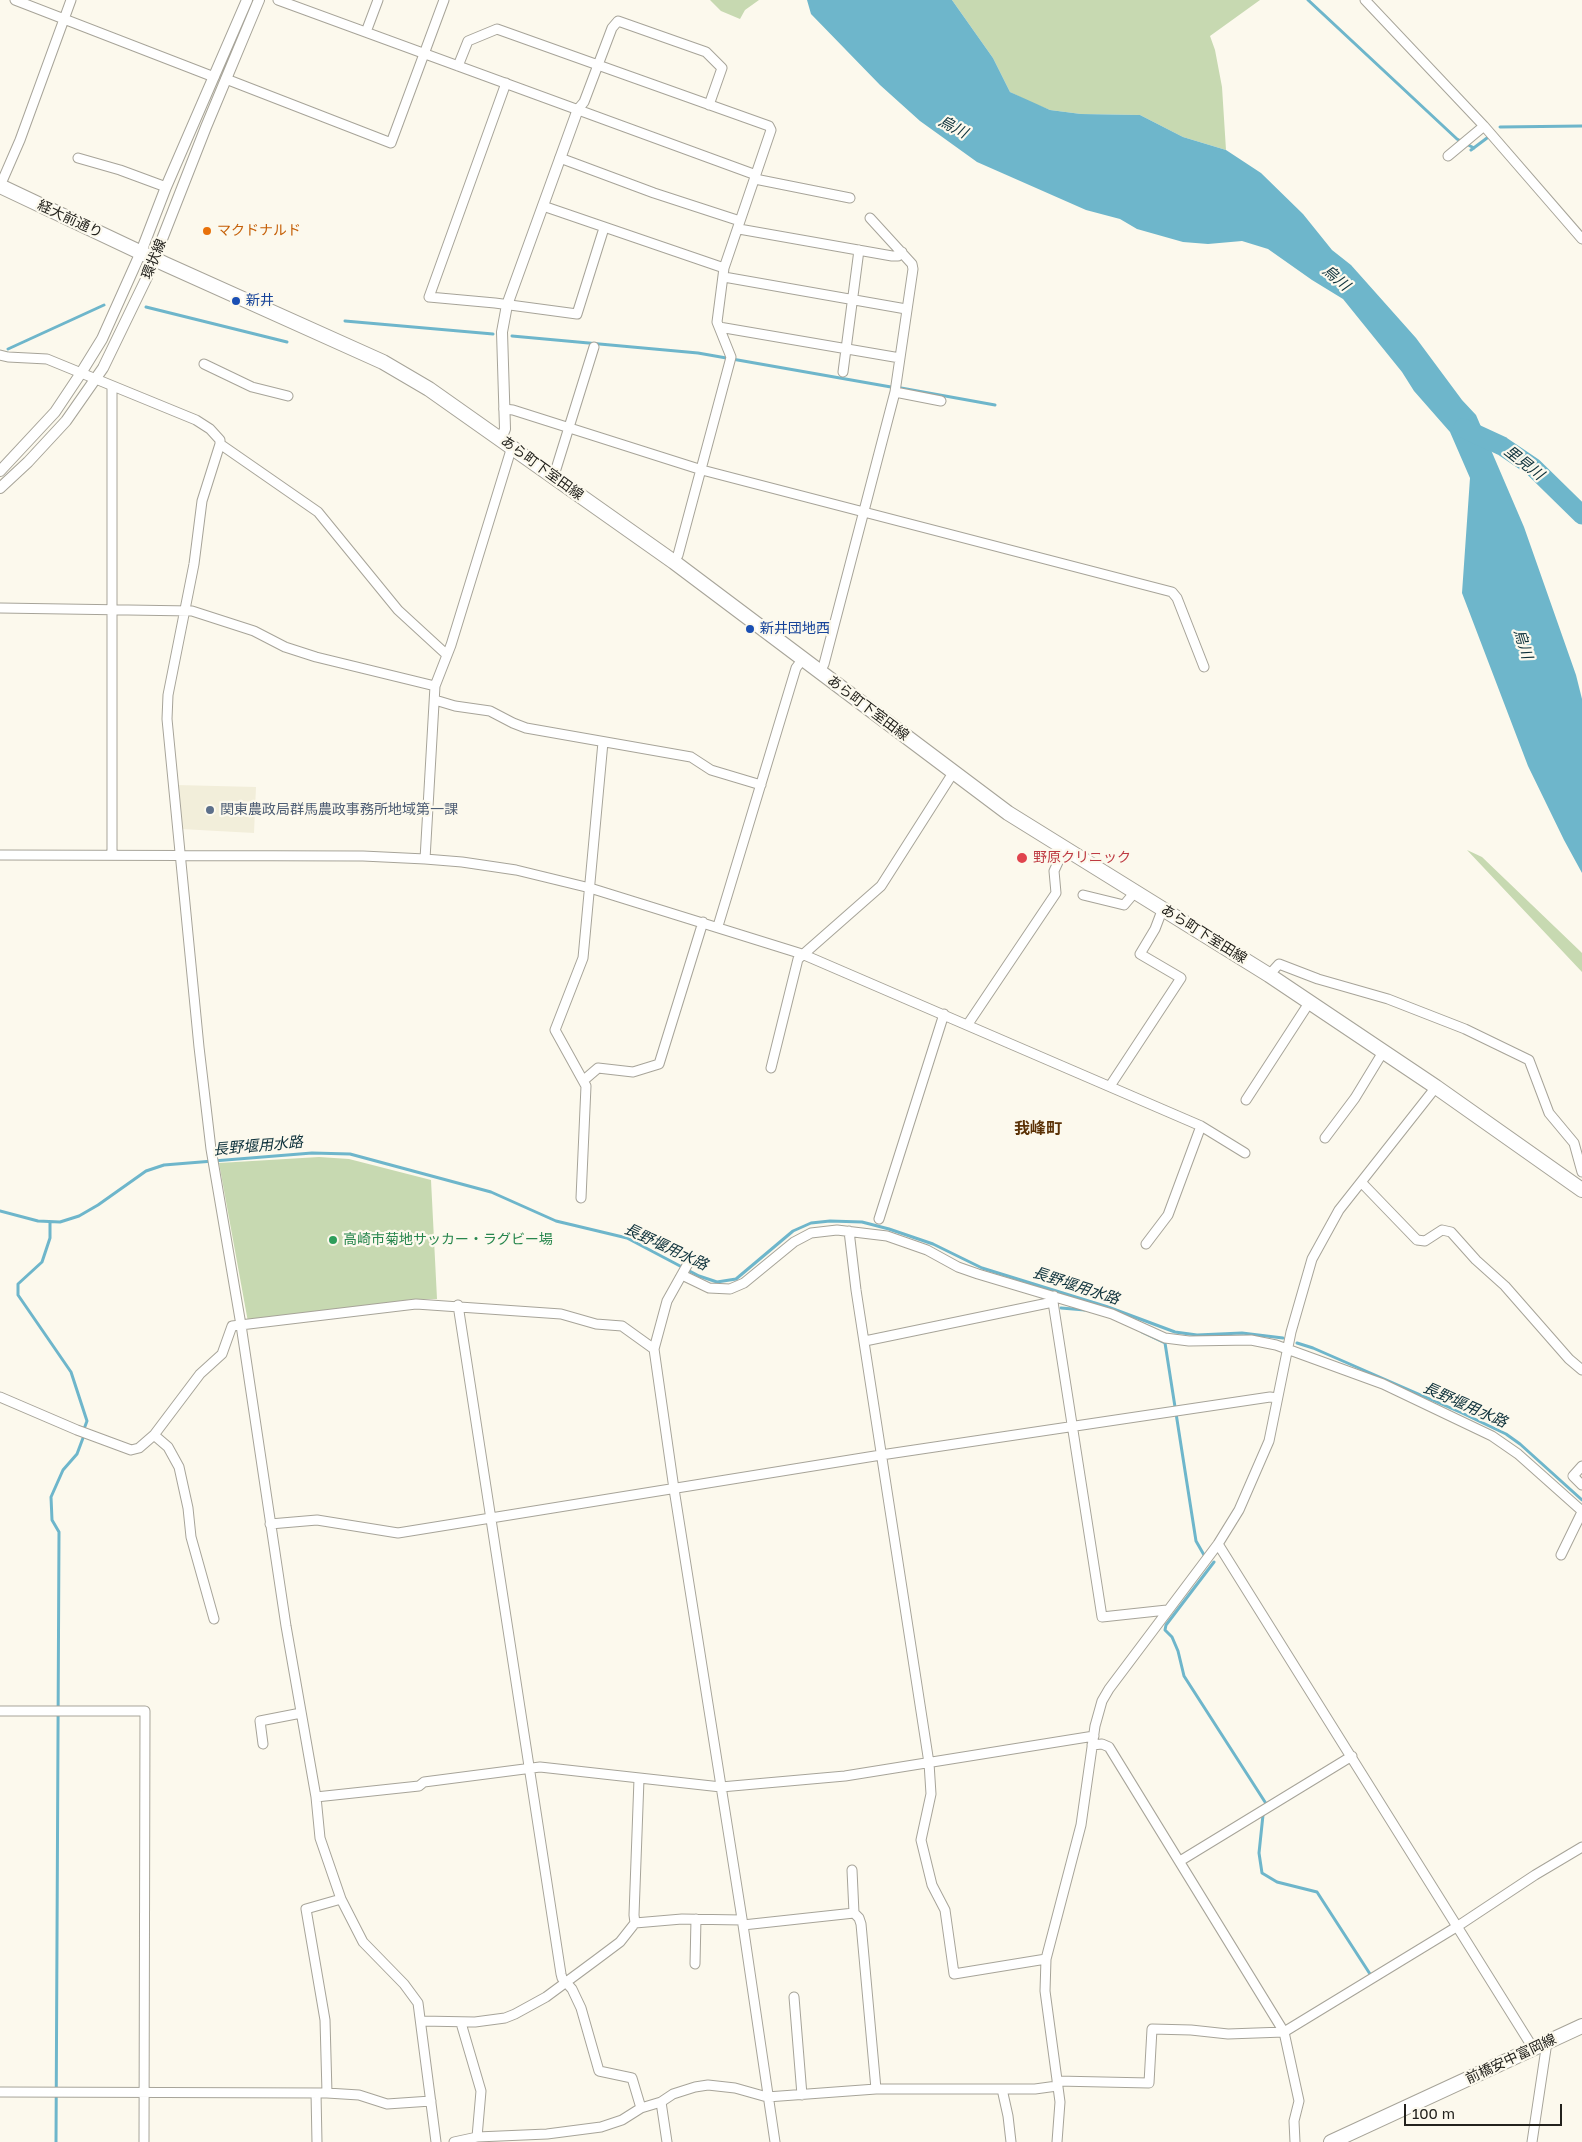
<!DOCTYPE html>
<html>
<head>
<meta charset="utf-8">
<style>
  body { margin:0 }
  #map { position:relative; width:1582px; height:2142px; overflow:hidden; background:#fcf9ed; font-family:"Golos Text",sans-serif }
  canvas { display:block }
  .scale { position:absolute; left:1404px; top:2104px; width:158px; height:22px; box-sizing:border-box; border:2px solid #23221d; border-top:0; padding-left:6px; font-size:15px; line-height:18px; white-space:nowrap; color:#23221d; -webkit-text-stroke:4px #fcf9ed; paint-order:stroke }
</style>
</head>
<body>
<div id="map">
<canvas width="1582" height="2142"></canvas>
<div class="scale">100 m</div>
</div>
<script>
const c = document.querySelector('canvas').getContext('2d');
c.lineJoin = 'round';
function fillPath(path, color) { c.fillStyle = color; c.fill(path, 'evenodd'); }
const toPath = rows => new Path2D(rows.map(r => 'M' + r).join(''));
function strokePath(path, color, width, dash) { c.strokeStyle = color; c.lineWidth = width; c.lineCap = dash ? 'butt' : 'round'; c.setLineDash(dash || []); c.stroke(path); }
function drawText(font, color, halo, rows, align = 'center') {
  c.font = font + ' "Golos Text","Noto Sans JP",sans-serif'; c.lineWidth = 4.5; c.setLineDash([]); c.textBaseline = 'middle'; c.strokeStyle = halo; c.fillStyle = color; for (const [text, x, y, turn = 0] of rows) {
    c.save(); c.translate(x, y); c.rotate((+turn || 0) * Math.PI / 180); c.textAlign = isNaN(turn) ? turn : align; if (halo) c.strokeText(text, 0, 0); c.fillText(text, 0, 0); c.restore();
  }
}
const built = toPath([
  [177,785,256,787,254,833,181,829]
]);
const green = toPath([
  [710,0,759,0,745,10,740,19,721,11],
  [952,0,1260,0,1210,36,1215,50,1222,87,1226,150,1183,137,1140,115,1081,114,1050,110,1030,102,1010,92,993,58],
  [1467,850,1482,857,1580,951,1582,953,1582,972],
  [319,1157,349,1159,431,1180,437,1299,414,1299,248,1322,219,1163]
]);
const water = toPath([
  [807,0,952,0,993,58,1010,92,1050,110,1081,114,1140,115,1183,137,1226,150,1261,173,1303,214,1332,250,1351,265,1416,338,1462,400,1476,415,1524,527,1576,675,1582,699,1582,873,1564,840,1528,766,1462,593,1470,478,1450,432,1414,391,1402,372,1343,299,1312,280,1268,249,1242,241,1208,244,1183,242,1137,229,1120,219,1086,210,977,162,920,121,880,85,811,14]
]);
const stream = toPath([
  [1308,0,1457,139,1474,148],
  [1500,127,1582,126],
  [1471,150,1487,138],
  [146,307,287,342],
  [345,321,493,334],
  [512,336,698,353,891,387],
  [8,349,104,305],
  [901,388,995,405],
  [0,1211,38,1221,60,1222,79,1216,98,1205,146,1171,164,1165,312,1153,350,1154,491,1192,556,1221,627,1238,699,1276,717,1282,736,1279,793,1231,811,1223,830,1221,862,1222,889,1229,933,1244,982,1268,1108,1307,1175,1332,1197,1335,1242,1333,1283,1338],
  [50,1222,50,1238,42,1262,18,1284,18,1295,71,1372,87,1421,84,1429],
  [1061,1308,1085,1310],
  [1142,1332,1165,1343,1196,1541,1204,1555],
  [1297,1343,1313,1348,1462,1413,1506,1434,1520,1444,1582,1500],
  [1214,1562,1166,1625,1165,1630,1172,1637,1178,1651,1184,1676,1265,1802],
  [1263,1815,1259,1853,1262,1873,1277,1882,1317,1892,1370,1974],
  [56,2142,59,1532,52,1520,51,1497,63,1470,77,1454,83,1438]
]);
const river = toPath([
  [1463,428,1502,446,1533,467,1582,515]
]);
const minor = toPath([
  [15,0,214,77],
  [278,0,756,175],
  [1365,0,1484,126,1582,239],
  [366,32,378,0],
  [458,66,468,41,497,29,769,126,771,130,724,268,717,322,731,357,730,361,678,555,674,562],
  [226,79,391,143,444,0],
  [506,83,429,297,495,303,577,314,604,228],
  [578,109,584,102,612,28,618,21,706,52,722,68,709,105],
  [1448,156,1484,126],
  [78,158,120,170,166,187],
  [560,158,654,193,740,221],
  [755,179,850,198],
  [0,186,20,140,71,0],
  [543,206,724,268],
  [739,229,892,256,898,256,902,252],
  [724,277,906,309],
  [719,327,900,358],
  [0,355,8,357,47,359,196,420,210,429,220,440,220,444,202,501,194,564,168,695,167,719,199,1047,211,1149,241,1325,286,1626,316,1797,320,1838,341,1899,363,1942,404,1984,418,2003,436,2142],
  [204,364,252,387,288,396],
  [843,372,859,250],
  [895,392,941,401],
  [504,409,513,410,702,470,1172,592,1177,598,1204,667],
  [220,444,318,512,398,610,447,655],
  [552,475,556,469,594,347],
  [0,608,192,611,254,631,285,647,316,657,435,686],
  [820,672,824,664,895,392,913,269,912,264,870,218],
  [435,700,455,706,490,711,513,723,526,728,691,757,711,770,761,785],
  [0,855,363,856,425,859,462,862,516,870,590,888,802,954,1201,1126,1245,1153],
  [112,855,112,387],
  [425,859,435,686,451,645,510,453,513,447],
  [1083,895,1124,905,1135,892],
  [718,926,796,668,802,660],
  [1269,975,1279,964,1318,979,1388,999,1465,1029,1529,1060,1549,1113,1574,1143,1582,1172],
  [968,1024,1056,893,1054,871,1064,849],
  [771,1068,798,959,881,886,953,773],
  [584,1080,598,1068,633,1072,659,1064,703,922],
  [1110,1086,1181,978,1140,954,1155,929,1163,908],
  [1246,1100,1309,1003],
  [1325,1138,1355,1098,1383,1052],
  [1361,1182,1417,1240,1425,1241,1442,1230,1451,1232,1476,1260,1505,1286,1569,1359,1582,1370],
  [581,1198,586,1086,555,1030,583,958,603,742],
  [879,1219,944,1014],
  [849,1231,856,1290,929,1763,931,1794,921,1840,932,1885,945,1910,954,1974,1046,1959],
  [1146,1244,1168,1215,1201,1126],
  [690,1260,667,1301,654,1349,674,1489,743,1925,775,2142],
  [682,1275,709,1288,730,1289,744,1283,794,1242,811,1233,837,1230,887,1236,927,1250,958,1267,978,1274,1112,1314,1165,1338,1189,1341,1251,1340,1276,1345,1383,1384,1492,1436,1518,1454,1582,1511],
  [1054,1296,1053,1302,1102,1617,1167,1610],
  [458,1305,561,1974,562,1978,572,1989,581,2008,599,2071,632,2078,641,2108],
  [865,1341,1053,1302],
  [0,1397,77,1430,131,1450,139,1448,154,1435,200,1374,222,1354,232,1326,416,1304,561,1314,596,1324,622,1326,654,1349],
  [154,1435,168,1447,179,1467,188,1508,191,1537,214,1619],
  [1582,1466,1573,1476,1582,1485],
  [270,1524,317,1520,398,1533,881,1455,1270,1397,1277,1398],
  [1218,1544,1533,2048],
  [1561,1555,1582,1512],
  [0,1711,145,1711,144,2142],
  [263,1744,260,1721,301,1713],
  [1092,1745,1102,1744,1109,1747,1284,2032,1299,2101,1294,2121,1295,2142],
  [316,1797,419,1786,424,1782,540,1767,721,1787,845,1776,1094,1736],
  [1180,1861,1352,1756],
  [854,1913,859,1918,861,1924,876,2089],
  [635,1923,634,1915,639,1779],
  [743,1925,854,1913,852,1870],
  [695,1964,696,1919],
  [794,1997,802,2095],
  [421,2021,475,2022,505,2018,515,2014,546,1997,596,1960,620,1942,635,1923,682,1919,742,1920],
  [461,2023,481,2091,477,2137],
  [1057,2081,1149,2083,1152,2029,1191,2030,1228,2034,1284,2032,1458,1926,1535,1875,1582,1847],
  [1002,2089,1008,2116,1011,2142],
  [0,2092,327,2093,359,2095,387,2104,431,2101],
  [316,2093,317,2142],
  [327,2093,325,2020,306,1909,341,1899],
  [661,2102,667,2142],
  [454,2142,477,2137,547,2134,601,2127,622,2120,641,2108,661,2102,673,2094,695,2087,708,2085,735,2088,767,2097,876,2089,1035,2089,1057,2086],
  [1057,2142,1060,2102,1045,1991,1046,1959,1081,1825,1095,1726,1102,1701,1109,1689,1218,1544,1239,1510,1269,1441,1291,1332,1312,1259,1339,1210,1436,1087],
  [1532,2142,1547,2042]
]);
const tertiary = toPath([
  [501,439,505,429,502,332,507,305,578,109],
  [0,471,55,412,81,373,102,339,141,252,166,187,247,0],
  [0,488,28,462,66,421,103,368,148,275,206,127,259,0]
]);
const primary = toPath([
  [0,186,165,264,383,362,429,389,674,562,1008,813,1269,975,1436,1087,1582,1190],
  [1331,2142,1582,2026]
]);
const markers = [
  [207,231,5,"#e8710a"],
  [236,301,5,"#1a4fb4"],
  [750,629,5,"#1a4fb4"],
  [210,810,5,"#5c6f8a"],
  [1022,858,6,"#e0444e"],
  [333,1240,5,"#2e9e5b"]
];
const streetNames = [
  ["経大前通り",70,219,25],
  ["環状線",154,259,-68],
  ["あら町下室田線",542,468,36],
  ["あら町下室田線",868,708,37],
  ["あら町下室田線",1204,934,32],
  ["前橋安中富岡線",1511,2059,-25]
];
const foodNames = [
  ["マクドナルド",217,231]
];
const transitNames = [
  ["新井",246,301],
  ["新井団地西",760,629]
];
const serviceNames = [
  ["関東農政局群馬農政事務所地域第一課",220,810]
];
const healthNames = [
  ["野原クリニック",1033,858]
];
const leisureNames = [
  ["高崎市菊地サッカー・ラグビー場",343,1240]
];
const waterNames = [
  ["烏川",953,127,28],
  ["烏川",1336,278,40],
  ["里見川",1524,463,38],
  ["烏川",1523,644,73],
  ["長野堰用水路",258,1146,-5],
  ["長野堰用水路",666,1247,25],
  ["長野堰用水路",1076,1286,18],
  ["長野堰用水路",1465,1405,24]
];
const quarterNames = [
  ["我峰町",1038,1129]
];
fillPath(built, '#f2eeda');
fillPath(green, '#c7d9b1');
fillPath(water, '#6eb6cb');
strokePath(stream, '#6eb6cb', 3);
strokePath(river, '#6eb6cb', 19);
strokePath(minor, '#a7a499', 11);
strokePath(tertiary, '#a7a499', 12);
strokePath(primary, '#a7a499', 16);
strokePath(minor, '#fff', 9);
strokePath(tertiary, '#fff', 10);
strokePath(primary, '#fff', 14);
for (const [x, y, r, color] of markers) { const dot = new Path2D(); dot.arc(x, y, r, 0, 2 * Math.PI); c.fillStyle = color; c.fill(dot); strokePath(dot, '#fcf9ed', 2); }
drawText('14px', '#23221d', '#fcf9ed', streetNames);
drawText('14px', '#c56008', '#fcf9ed', foodNames, 'left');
drawText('14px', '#164399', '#fcf9ed', transitNames, 'left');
drawText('14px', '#4e5e75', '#fcf9ed', serviceNames, 'left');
drawText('14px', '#be3a42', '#fcf9ed', healthNames, 'left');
drawText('14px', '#27864d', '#fcf9ed', leisureNames, 'left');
drawText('italic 15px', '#0c303a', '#fcf9ed', waterNames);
drawText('bold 16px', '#5b3206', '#fcf9ed', quarterNames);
</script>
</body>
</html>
